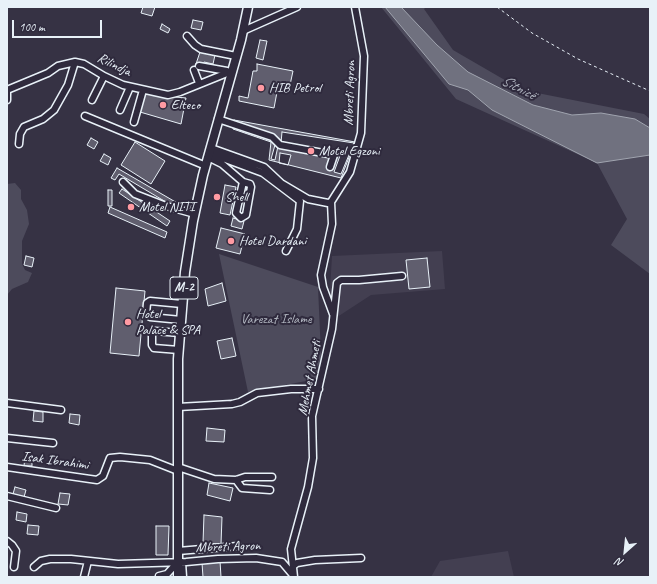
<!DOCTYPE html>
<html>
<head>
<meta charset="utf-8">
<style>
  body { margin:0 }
  #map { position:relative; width:657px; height:584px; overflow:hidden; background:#363244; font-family:Caveat,sans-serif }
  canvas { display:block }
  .frame { position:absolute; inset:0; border:8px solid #e8f1f8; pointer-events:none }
  .north { position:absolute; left:605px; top:532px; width:40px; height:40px; -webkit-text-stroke:3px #2f2a3d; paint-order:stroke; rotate:207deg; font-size:11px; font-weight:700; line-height:16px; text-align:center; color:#e8f1f8 }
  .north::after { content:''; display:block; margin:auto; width:14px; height:18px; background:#e8f1f8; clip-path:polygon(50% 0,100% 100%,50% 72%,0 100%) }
  .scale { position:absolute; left:12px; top:20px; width:90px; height:18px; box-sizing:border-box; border:2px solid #e8f1f8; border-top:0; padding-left:5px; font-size:12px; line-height:14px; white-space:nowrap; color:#e8f1f8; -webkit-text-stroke:3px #2f2a3d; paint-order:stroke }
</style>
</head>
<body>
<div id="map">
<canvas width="657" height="584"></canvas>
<div class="frame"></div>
<div class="north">N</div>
<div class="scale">100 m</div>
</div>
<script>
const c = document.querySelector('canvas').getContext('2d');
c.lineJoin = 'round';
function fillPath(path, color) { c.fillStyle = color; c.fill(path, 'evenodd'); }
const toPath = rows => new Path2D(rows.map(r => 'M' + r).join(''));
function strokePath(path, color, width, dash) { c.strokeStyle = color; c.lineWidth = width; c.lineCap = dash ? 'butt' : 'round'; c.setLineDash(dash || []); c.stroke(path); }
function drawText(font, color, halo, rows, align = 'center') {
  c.font = font + ' Caveat,sans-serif'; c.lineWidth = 4; c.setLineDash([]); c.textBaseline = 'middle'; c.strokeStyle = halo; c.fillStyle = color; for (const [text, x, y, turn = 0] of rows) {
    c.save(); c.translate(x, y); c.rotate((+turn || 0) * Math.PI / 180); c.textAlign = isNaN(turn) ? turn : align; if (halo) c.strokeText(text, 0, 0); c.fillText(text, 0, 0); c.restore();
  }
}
const built = toPath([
  [442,251,445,289,371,295,328,323,332,256],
  [508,551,514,577,431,577,440,561]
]);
const green = toPath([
  [381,7,426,7,424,9,453,50,522,90,644,114,650,119,650,274,611,245,627,219,597,163,456,99],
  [15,183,21,190,21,199,27,210,29,224,22,241,22,264,25,270,32,273,28,282,12,289,7,295,7,184],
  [219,254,318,287,322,378,248,392]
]);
const water = toPath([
  [385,7,401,7,437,45,468,72,533,105,572,115,601,113,635,119,650,128,650,155,597,163,492,110,468,90,449,84,385,7]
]);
const building = toPath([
  [143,7,155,7,152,16,141,13,143,7],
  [193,20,203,22,201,30,191,28,193,20],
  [162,24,170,29,168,33,160,29,162,24],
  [260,40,267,41,263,60,256,58,260,40],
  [200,52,215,55,213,64,204,62,202,66,196,64,200,52],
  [257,64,293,71,290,85,274,82,272,90,277,92,274,108,239,101,239,96,248,98,253,71,257,71,257,64],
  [145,94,186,98,181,124,140,112,145,94],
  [234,120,355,142,341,178,269,160,271,142,233,129,234,120],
  [282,132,354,143,341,174,334,172,341,153,281,143,282,132],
  [91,138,98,142,94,149,87,145,91,138],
  [135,142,165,161,151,184,121,165,135,142],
  [275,145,278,146,275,160,271,159,275,145],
  [280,153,291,155,288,165,279,163,280,153],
  [104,154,111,158,108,165,100,161,104,154],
  [117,168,179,204,176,208,119,174,115,180,111,178,117,168],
  [225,185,236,187,230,215,220,213,225,185],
  [122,189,170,221,167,226,119,193,122,189],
  [108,190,112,190,112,206,108,206,108,190],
  [110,207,167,232,165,238,108,213,110,207],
  [233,218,244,221,242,229,231,226,233,218],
  [221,228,245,234,240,254,216,248,221,228],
  [26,256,34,258,32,267,24,265,26,256],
  [427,258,430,287,409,289,406,260,427,258],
  [222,283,226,301,208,306,205,289,222,283],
  [116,288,145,291,139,356,110,353,116,288],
  [232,338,236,356,221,359,217,341,232,338],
  [34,411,43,412,43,422,33,421,34,411],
  [70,414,80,415,79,425,69,423,70,414],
  [207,428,225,430,224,442,206,441,207,428],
  [25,456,32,457,32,466,24,466,25,456],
  [209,483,233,488,230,501,207,495,209,483],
  [15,487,26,490,24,497,13,494,15,487],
  [60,493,70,494,68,505,58,504,60,493],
  [17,512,27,514,26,522,16,520,17,512],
  [204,515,222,517,221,544,203,543,204,515],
  [28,525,39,526,38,535,27,534,28,525],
  [156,526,169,526,168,555,156,555,156,526],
  [220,561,221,577,203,577,202,563,220,561]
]);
const path = toPath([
  [497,7,532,33,578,59,650,91]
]);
const minor = toPath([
  [243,31,297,7],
  [187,36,195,45,201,49,236,56],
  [199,66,227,71],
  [194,70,199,83],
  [7,90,48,73,58,66,75,62,84,64,104,76,123,85,168,95,180,92,232,71],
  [7,100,7,90],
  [92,100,104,76],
  [120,110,130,87],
  [85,116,206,166],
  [218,119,272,137,280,145,334,155,330,167],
  [134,122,143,90],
  [19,144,20,134,24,127,43,119,54,110,68,85,75,62],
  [211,148,264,167,281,183,308,199,328,203,331,202],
  [209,153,263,173,300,201,297,229,286,251],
  [208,157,222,164,243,182],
  [123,182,135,194,166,206,195,214],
  [243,182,250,184,251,187,246,215,241,218,236,213,243,182],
  [333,314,323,287,321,275,332,224,331,202,350,172,361,133,364,56,355,7],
  [181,320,150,317,146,314,147,303,150,301,182,304],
  [179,350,154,348,152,345,152,333,155,331,180,333],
  [7,403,61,410],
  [178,407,232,404,240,402,257,393,291,389,319,389],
  [7,438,53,443],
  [7,467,97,480,103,476,110,458,120,457,150,460,178,471],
  [178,467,214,479,236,480,245,477,272,477],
  [236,480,242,488,270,490],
  [7,496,56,508],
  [7,541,12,545,16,551,14,567],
  [178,551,238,546],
  [182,562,183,577],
  [293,566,297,563,315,560,361,558],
  [34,567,41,561,50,559,71,559,118,564,186,562,218,559,256,558,282,562,293,575],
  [159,576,167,574,178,562],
  [84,577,88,561],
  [294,577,291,549,308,487,313,458,312,416,332,329,337,283,341,280,359,280,402,276]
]);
const major = toPath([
  [178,577,178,359,185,272,193,221,203,175,241,40,248,7]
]);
const markers = [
  [261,88,4,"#ff9aa2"],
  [163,105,4,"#ff9aa2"],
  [311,151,4,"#ff9aa2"],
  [217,197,4,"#ff9aa2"],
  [131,207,4,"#ff9aa2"],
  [231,241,4,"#ff9aa2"],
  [128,322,4,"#ff9aa2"]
];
const shields = [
  [184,288,28]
];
const shieldNames = [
  ["M-2",184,288]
];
const streetNames = [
  ["Rilindja",114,65,26],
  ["Mbreti Agron",350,93,-88],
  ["Mehmet Ahmeti",310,378,-79],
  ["Isak Ibrahimi",55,461,8],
  ["Mbreti Agron",228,547,-2]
];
const poiNames = [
  ["HIB Petrol",269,88],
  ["Elteco",171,105],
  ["Motel Egzoni",319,151],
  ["Shell",225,197],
  ["Motel NITI",139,207],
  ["Hotel Dardani",239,241],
  ["Hotel",136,314],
  ["Palace & SPA",136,330]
];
const parkNames = [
  ["Varezat Islame",276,319]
];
const waterNames = [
  ["Sitnicë",518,88,27]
];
fillPath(built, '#433f51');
fillPath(green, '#4d4b5c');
fillPath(water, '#70717f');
strokePath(water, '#a0a4af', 1);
fillPath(building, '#605e6e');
strokePath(building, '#e8f1f8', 1);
strokePath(minor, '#e8f1f8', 9);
strokePath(major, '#e8f1f8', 11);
strokePath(path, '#e8f1f8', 1, [3, 3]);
strokePath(minor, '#2f2a3d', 6);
strokePath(major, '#2f2a3d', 8);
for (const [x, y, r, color] of markers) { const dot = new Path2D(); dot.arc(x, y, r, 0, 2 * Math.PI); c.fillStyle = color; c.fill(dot); strokePath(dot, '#2f2a3d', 1.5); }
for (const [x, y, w] of shields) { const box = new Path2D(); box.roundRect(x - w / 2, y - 11, w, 22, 3); c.fillStyle = '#2f2a3d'; c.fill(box); strokePath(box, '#e8f1f8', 1); }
drawText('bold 13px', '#e8f1f8', null, shieldNames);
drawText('14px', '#e8f1f8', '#2f2a3d', streetNames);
drawText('14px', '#e8f1f8', '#2f2a3d', poiNames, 'left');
drawText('14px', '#b2b7c1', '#2f2a3d', parkNames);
drawText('italic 15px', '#b2b7c2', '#2f2a3d', waterNames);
</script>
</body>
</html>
